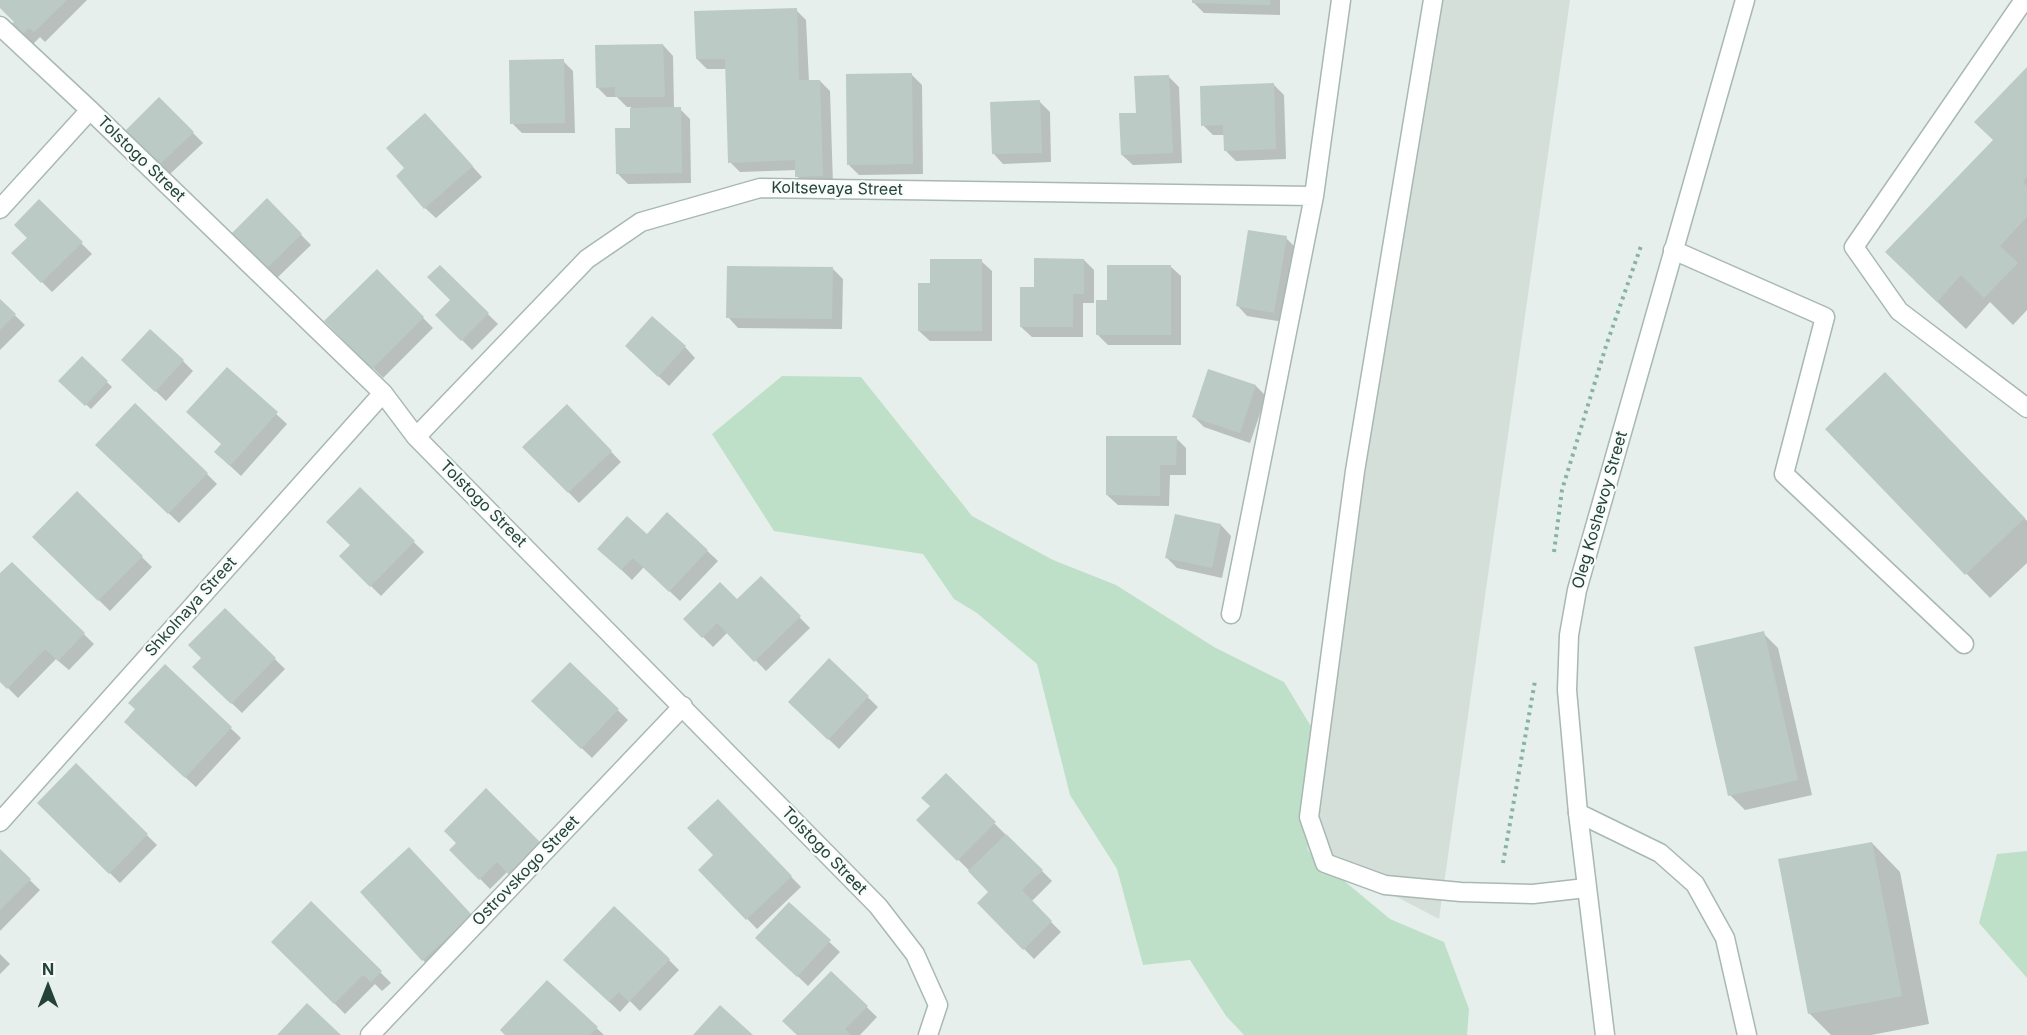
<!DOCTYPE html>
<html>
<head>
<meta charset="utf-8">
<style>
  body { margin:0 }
  #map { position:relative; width:2027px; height:1035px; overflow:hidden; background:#e6efeb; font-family:Inter,sans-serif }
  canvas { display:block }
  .north { position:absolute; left:18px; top:957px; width:60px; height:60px; -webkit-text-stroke:4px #f7fbf9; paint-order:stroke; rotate:0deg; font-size:16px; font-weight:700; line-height:24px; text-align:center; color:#24423a }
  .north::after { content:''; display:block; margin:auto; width:21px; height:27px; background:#24423a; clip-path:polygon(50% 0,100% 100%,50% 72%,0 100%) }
</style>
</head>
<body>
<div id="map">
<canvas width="2027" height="1035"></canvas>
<div class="north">N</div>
</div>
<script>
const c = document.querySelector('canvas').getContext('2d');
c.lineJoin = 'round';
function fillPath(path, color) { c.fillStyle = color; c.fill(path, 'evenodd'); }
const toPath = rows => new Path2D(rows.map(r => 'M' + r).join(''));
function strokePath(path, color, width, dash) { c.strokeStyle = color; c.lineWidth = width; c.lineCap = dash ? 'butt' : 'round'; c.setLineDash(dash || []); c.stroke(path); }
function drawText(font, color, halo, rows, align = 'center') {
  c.font = font + ' Inter,sans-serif'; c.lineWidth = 4.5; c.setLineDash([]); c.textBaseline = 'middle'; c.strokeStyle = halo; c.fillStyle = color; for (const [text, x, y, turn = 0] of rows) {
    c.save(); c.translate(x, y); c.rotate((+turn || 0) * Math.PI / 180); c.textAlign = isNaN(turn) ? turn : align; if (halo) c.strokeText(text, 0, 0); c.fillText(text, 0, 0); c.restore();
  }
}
const built = toPath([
  [1428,0,1570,0,1439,919,1307,850,1326,751]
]);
const green = toPath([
  [782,376,861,377,972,516,1053,560,1116,585,1214,647,1284,682,1326,751,1307,850,1390,919,1444,942,1469,1009,1467,1035,1244,1035,1226,1016,1190,960,1143,965,1117,869,1070,795,1037,664,977,613,954,599,923,554,774,531,712,434],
  [2027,851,2027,978,1979,923,1997,854]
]);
const shadow = toPath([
  [0,0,87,0,45,42,40,37,31,46,11,26,16,22,0,6],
  [1194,0,1280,0,1280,15,1204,13,1194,3],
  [796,10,806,20,809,82,820,81,830,91,833,185,807,187,797,176,797,170,740,172,730,162,727,69,707,69,697,59],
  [663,45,673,56,674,109,680,109,690,119,691,183,628,184,618,174,631,129,631,107,627,107,617,97,607,97,597,87],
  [563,61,573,71,575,133,522,133,512,123],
  [2027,69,2027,310,2013,325,1990,302,1966,329,1915,281,1995,140],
  [911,74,922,85,923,174,859,175,849,165],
  [1168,76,1179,87,1182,163,1133,165,1122,155],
  [1274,85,1284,95,1286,159,1236,161,1226,151,1225,135,1213,135,1203,125],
  [159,99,203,143,169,175,126,132],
  [1039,101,1050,112,1051,162,1003,164,993,153],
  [435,125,482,177,436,218,425,208],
  [267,200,311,245,277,278,233,234],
  [39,201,92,254,52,292,13,253,29,238],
  [1286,238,1296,248,1284,322,1247,316,1237,305],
  [1084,260,1094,270,1094,303,1083,303,1083,337,1032,337,1021,327,1036,288],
  [981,261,992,271,992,341,930,341,919,331,932,284],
  [1170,266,1181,276,1181,345,1108,345,1098,335,1108,301],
  [440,267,498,324,472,350,437,315,452,300],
  [833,269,843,279,842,329,738,328,728,317],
  [377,271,433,328,383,378,326,321],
  [0,301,25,325,0,350],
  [685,347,695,358,669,386,637,356],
  [82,358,112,387,91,409,61,381],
  [183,361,193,371,166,401,134,370],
  [227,369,287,424,241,476,226,462,223,445],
  [1209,370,1256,386,1266,396,1250,443,1204,427,1194,417],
  [1909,398,2027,521,2027,563,1990,598,1827,429],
  [567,406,621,462,579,503,524,447],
  [1176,438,1186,448,1186,475,1170,475,1169,506,1118,505,1107,495],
  [107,455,207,474,217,484,179,523],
  [360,490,424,552,381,596,341,556,352,546],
  [77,493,152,567,110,611,34,537],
  [668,514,718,561,680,601,644,567,632,580,610,559,647,536],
  [1221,525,1231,536,1222,578,1177,568,1167,558],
  [12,564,94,644,69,670,56,659,18,698,0,680,0,576],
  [761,578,810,628,766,671,728,632,713,647,685,619,737,601],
  [225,610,285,669,242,713,194,667,203,658],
  [1763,633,1778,648,1812,795,1745,810,1730,795],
  [829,660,878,707,839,749,800,712],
  [570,664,628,720,592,758,533,701],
  [165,666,241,738,196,787,136,732,137,710],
  [76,766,157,845,120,883,39,803],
  [946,775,1052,881,1031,902,1061,932,1034,959,979,903,991,892,918,820,932,806],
  [486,791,508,871,490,889,452,850,458,843],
  [718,801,801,887,757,929,700,870,716,855],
  [1872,843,1900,872,1929,1024,1871,1035,1831,1035,1809,1013],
  [409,849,481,926,433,970,423,960],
  [0,851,40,890,0,931],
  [311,903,391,983,382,991,375,984,345,1014,273,942],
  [789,904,840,952,808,986,768,948],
  [0,954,10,964,0,974],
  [669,960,679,970,640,1011,630,1001,620,1012,575,970],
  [831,973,877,1017,860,1035,798,1035],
  [547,982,604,1035,506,1035]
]);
const building = toPath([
  [0,0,67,0,34,32,29,28,20,37,9,26,14,22,0,8],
  [1192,0,1270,0,1270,5,1192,3],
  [797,8,799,80,820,80,823,176,795,177,795,160,728,163,725,59,696,59,694,11],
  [663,44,665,97,615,97,615,87,596,88,595,45],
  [564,59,565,123,510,124,509,60],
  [2027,67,2027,177,2023,182,2027,186,2027,217,2000,246,2018,263,1984,298,1961,275,1937,302,1885,252,1993,140,1974,122],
  [912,73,913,164,847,165,846,74],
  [1169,75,1173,153,1121,155,1119,113,1136,113,1134,76],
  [1274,83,1276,149,1224,151,1223,125,1201,126,1200,86],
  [159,97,194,132,158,166,124,132],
  [1040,100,1042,153,992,154,990,102],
  [681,107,682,173,616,174,615,128,630,128,630,108],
  [425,113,473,166,424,209,396,176,404,168,386,148],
  [267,198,302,234,266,269,231,234],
  [39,199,83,242,41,283,11,253,27,238,14,225],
  [1248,230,1287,236,1274,313,1236,306],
  [1034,258,1084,259,1084,294,1073,294,1073,327,1020,327,1020,287,1034,287],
  [930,259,982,259,982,331,918,331,918,283,930,283],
  [440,265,489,313,461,341,435,315,450,300,427,277],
  [1107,265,1171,265,1171,335,1096,335,1096,300,1107,300],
  [727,266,833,267,832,319,726,318],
  [377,269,424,317,372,369,324,321],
  [0,299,16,314,0,330],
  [652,316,686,346,658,377,625,346],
  [150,329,184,360,155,392,121,360],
  [82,356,108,381,85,406,58,381],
  [227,367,278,412,230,466,214,452,221,444,186,412],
  [1208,369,1256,385,1240,433,1192,417],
  [1885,372,2025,518,1965,575,1825,429],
  [135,403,208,473,168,514,95,445],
  [567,404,612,451,568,493,522,447],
  [1106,436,1177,436,1176,465,1160,465,1160,496,1106,495],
  [360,487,415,541,370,587,339,556,350,545,326,522],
  [77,491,143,556,98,601,32,537],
  [667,512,708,550,669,592,633,558,621,570,597,549,627,516,647,534],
  [1175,514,1221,524,1212,568,1165,558],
  [12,562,85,633,58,661,45,649,7,689,0,682,0,573],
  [761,576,801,616,754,662,717,623,702,638,683,619,720,582,737,599],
  [225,608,276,658,231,704,192,667,201,658,188,645],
  [1764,631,1798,780,1728,796,1694,647],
  [829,658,869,696,828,740,788,702],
  [570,662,619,709,581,749,531,701],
  [165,664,232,727,185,778,124,722,135,709,128,703],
  [76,763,148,834,109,874,37,803],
  [946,773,996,822,957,861,916,820,930,806,921,798],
  [486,788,542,844,510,876,497,862,479,880,449,850,456,843,444,831],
  [718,799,792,876,746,920,698,870,713,855,687,828],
  [1006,834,1043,870,1022,890,1052,921,1023,950,977,903,988,892,968,871],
  [1872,842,1902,996,1808,1014,1778,859],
  [409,847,472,915,422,961,360,892],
  [0,849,31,879,0,910],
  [311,901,382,971,371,982,363,975,334,1004,271,942],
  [789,902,831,940,797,977,755,938],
  [614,906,670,959,629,1002,619,992,609,1002,563,960],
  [831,971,868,1006,845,1029,851,1035,797,1035,782,1021],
  [547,980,598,1027,590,1035,505,1035,500,1030],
  [307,1003,341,1035,277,1035],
  [720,1005,753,1035,693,1035]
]);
const path = toPath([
  [1554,552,1562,490,1606,346,1641,246],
  [1503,863,1535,681]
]);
const service = toPath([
  [1433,0,1355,471,1309,817,1325,863,1385,885,1461,892,1533,894,1586,888],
  [2024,0,1854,247,1899,311,2027,408],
  [1673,250,1825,317,1784,474,1964,644]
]);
const minor = toPath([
  [0,26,90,110,383,393,416,437,878,906,915,954,938,1005,928,1035],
  [0,209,90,110],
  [416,437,587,259,641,222,760,188,1314,196],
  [1231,614,1314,196,1341,0],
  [1578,813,1660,853,1695,884,1725,938,1747,1035],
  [0,822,383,393],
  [370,1035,683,706]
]);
const tertiary = toPath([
  [1605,1035,1578,813,1567,690,1569,635,1577,590,1745,0]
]);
const streetNames = [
  ["Tolstogo Street",141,159,44],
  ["Koltsevaya Street",837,189,1],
  ["Tolstogo Street",483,504,45],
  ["Oleg Koshevoy Street",1600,510,-74],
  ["Shkolnaya Street",191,607,-48],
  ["Tolstogo Street",824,851,46],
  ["Ostrovskogo Street",526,871,-46]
];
fillPath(built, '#d4dfda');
fillPath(green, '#bfe0c8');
fillPath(shadow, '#0003');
fillPath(building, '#bbcac4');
strokePath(service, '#a8b8b2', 21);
strokePath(minor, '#a8b8b2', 21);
strokePath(tertiary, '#a8b8b2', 21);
strokePath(path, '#86b3a5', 4, [3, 4.5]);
strokePath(service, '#fff', 18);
strokePath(minor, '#fff', 18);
strokePath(tertiary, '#fff', 18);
drawText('16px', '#24423a', '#f7fbf9', streetNames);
</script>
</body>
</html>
